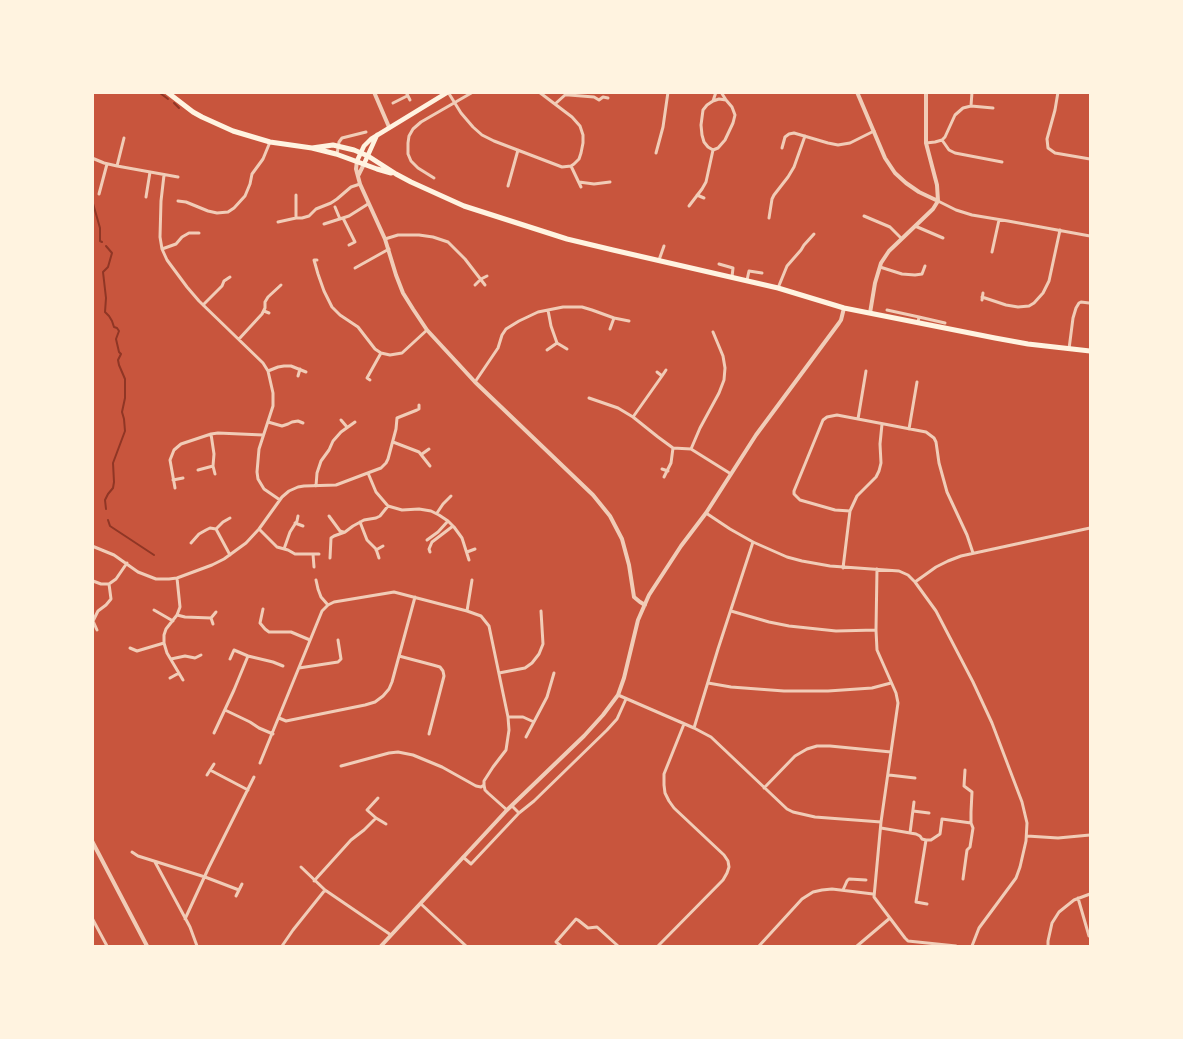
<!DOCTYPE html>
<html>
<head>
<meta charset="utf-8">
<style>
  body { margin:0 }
  #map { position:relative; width:1183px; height:1039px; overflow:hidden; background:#c8553d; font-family:Signika,sans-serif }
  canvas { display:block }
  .frame { position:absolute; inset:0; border:94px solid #fff3e0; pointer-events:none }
</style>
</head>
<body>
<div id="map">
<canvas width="1183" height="1039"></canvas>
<div class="frame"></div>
</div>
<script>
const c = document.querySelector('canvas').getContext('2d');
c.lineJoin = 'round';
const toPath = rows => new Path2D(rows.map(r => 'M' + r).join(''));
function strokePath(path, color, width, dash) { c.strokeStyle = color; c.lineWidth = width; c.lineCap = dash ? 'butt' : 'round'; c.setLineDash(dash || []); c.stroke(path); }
const stream = toPath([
  [160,93,168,99],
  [174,103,179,108],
  [92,200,100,228,100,241,102,242],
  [106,246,112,253,108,267,103,272,106,298,105,312,109,316,112,321,114,327,117,328,119,331,116,339,119,352,121,354,118,360,119,365,125,379,125,398,122,412,124,419,125,431,113,463,114,482,113,488,108,494,105,500,106,509],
  [108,520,110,526,113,528,154,555]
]);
const minor = toPath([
  [406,92,410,100],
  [448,92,461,113,473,127,482,135,494,141,562,167,571,166,574,164,579,159,581,153,583,143,583,135,580,126,572,117,539,92],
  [721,92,726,100],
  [1058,92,1055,110,1047,139,1048,148,1055,153,1090,159],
  [713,101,719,99,726,100,732,107,735,115,733,123,725,140,718,148,713,150,708,147,704,142,702,135,701,125,703,110,707,105,713,101,716,92],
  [393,103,407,96],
  [555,104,565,95,569,95,594,97,599,100,603,97,608,98],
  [971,106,972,92],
  [942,140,949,150,955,153,1002,162],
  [926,143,935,142,942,140,945,137,955,115,963,108,971,106,993,108],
  [782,148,785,137,789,134,794,133,828,143,838,145,850,143,874,131],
  [656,153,663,127,668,92],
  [337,154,339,142,342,138,366,132],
  [92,158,104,163,117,166,178,177],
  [117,166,124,138],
  [571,166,581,187],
  [164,175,161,201,160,237,162,249,167,260,187,287,199,301,263,363,268,371,273,393,273,406,259,449,257,472,258,479,264,489,280,500],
  [434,178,418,168,411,161,408,154,408,143,409,136,413,129,421,122,473,92],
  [579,182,594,184,610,182],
  [508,186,518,150],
  [99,194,107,164],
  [296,195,296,218,302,218,309,216,316,209,331,203,337,199,351,187,360,184],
  [697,195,704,198],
  [146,197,150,172],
  [178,201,186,202,208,211,217,213,228,212,234,208,245,196,250,184,252,174,263,159,270,142],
  [938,201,956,210,972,215,1008,221,1090,236],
  [689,206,702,189,706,182,713,150],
  [335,207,340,219],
  [864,216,890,227,901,238],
  [343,218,355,242,349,245],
  [769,218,772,199,774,195,788,177,794,167,805,136],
  [278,222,296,218],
  [324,224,349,216,368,204],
  [915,226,943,238],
  [385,239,398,235,419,235,433,237,448,242,465,259,485,285],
  [162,249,176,244,182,237,189,233,199,233],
  [992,252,999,220],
  [317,260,314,260,318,274,324,291,332,307,340,315,358,327,375,349,381,353,390,355,402,353,427,330],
  [659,260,664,246],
  [719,264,733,268,732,277],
  [880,267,902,274,915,275,922,274,925,266],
  [355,268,389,249],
  [747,280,749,271,762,273],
  [475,285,481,279,487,276],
  [778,288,787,266,801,250,804,245,814,234],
  [982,297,1006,305,1018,307,1029,306,1034,303,1043,293,1049,281,1060,230],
  [982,300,983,293],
  [203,305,222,286,224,281,230,277],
  [887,310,919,317,918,322],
  [264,311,269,313],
  [919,317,945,323],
  [610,329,614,318],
  [239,339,262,314,265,308,265,302,268,297,281,285],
  [557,343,567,349],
  [1069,349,1073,318,1076,308,1079,303,1081,302,1089,303],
  [547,350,557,343,551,326,548,310],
  [268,371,278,367,284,366,291,366,306,372],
  [298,376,300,369],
  [662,376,666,370],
  [370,380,367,378,381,353],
  [475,382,498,348,502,335,506,329,519,321,538,312,563,307,582,307,592,310,614,318,629,321],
  [589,398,618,408,633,417,658,437,673,448,691,449,731,474],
  [633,417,662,376,657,372],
  [858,419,866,371],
  [341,420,347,427],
  [268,422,282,426,288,424,292,422,298,421,303,423],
  [909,429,917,382],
  [393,442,419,452,430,466],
  [691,449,700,428,719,393,724,380,725,368,723,356,713,332],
  [422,454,429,449],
  [213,466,215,474],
  [662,469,668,471],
  [198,470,213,466,214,454,211,434],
  [368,473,376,492,388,506,402,510,419,509,431,511,439,515,448,521,454,527,462,538,469,560],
  [664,477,671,463,673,448],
  [173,480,183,478],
  [316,486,317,473,321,461,329,450,333,441,341,432,355,422],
  [175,488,170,460,174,450,181,444,211,434,218,433,263,435],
  [850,511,835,510,800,500,794,494,794,491,823,420,827,417,837,415,926,432,934,438,936,442,939,463,947,492,967,535,973,553],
  [437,513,443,504,451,496],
  [706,513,730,529,753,542,787,557,802,561,830,566,899,571,908,575,915,582,936,611,973,682,992,723,1022,802,1027,823,1026,841,1020,867,1016,878,979,928,972,946],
  [329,516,340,531,343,532],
  [360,522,367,540,376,549,379,558],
  [295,523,303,526],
  [216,529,230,555],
  [259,529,277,547,288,550,295,554,319,554],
  [427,540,438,532,448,521],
  [191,543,199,534,206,530,210,528,216,529,223,522,230,518],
  [92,546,114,555,138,572,156,579,169,579,177,578,212,565,224,559,246,543,259,529,282,497,289,491,298,487,304,486,336,485,381,468,386,463,388,459,396,429,397,418,417,410,419,409,419,405],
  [284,549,290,532,297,521,298,516],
  [376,550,383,546],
  [430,552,429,549,432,542,453,526],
  [467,552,475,549],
  [313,554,314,567],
  [330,558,331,538,334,536,345,532,353,526,364,520,376,518,380,516,388,506],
  [843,568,850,511,857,496,876,477,879,471,881,463,880,444,882,424],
  [877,569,876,630,877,650,896,693,898,703,881,822,874,897,905,938,908,941,956,946],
  [177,578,180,607,177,615,166,629,164,635,164,643,167,653,183,680],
  [316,580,318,589,321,597,328,605],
  [93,581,101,584,109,584],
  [915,582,936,567,948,561,961,556,1090,528],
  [263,609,260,623,265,629,269,632,291,632,310,640],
  [154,610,173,621],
  [467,611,472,580],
  [731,611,769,622,789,626,836,631,876,630],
  [177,615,185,617,211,618],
  [93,621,98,611,106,605,111,599,109,584,116,579,127,563],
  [93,621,97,630],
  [213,624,211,618,216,612],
  [130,648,137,651,164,643],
  [399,656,433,665,440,667,443,671,444,676,429,734],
  [171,659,185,656,195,658,201,655],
  [230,659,234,650,248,656,273,662,283,666],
  [299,668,338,662,341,659,338,640],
  [499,673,525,668,532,663,539,654,543,644,541,611],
  [170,678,179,673],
  [708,683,731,687,784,691,828,691,872,688,891,683],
  [618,695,694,728,711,737,787,809,793,812,815,817,881,822],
  [225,710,250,722,259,728,273,734],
  [508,717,523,717,534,722],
  [279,718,286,721,365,705,375,702,383,696,389,689,392,682,415,597],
  [694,728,718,649,753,542],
  [214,733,234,690,248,656],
  [526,737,547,697,554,673],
  [260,763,322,611,328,605,334,602,394,592,467,611,481,616,489,626,508,717,509,730,506,750,493,767,484,781,484,785],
  [341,766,389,753,398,752,413,755,442,767,476,786,481,787,484,785,485,790,488,793,507,810],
  [210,770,248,790],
  [207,775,214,764],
  [889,775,915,778],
  [764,788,795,756,807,749,817,746,830,746,891,752],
  [378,798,367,810,376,818,386,824],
  [512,806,519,813,534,801,607,730,617,719,626,699],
  [913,811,929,813],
  [881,828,916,834,920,836,922,839,926,840,931,840,940,834,942,819,971,823],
  [910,833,914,802],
  [1027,836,1058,838,1090,835],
  [926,840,916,902,927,904],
  [132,852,138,856,205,877,239,890],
  [463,857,471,864,519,813],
  [155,862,190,927,197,946],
  [301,867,325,890,391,935],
  [963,879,967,850,970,847,973,828,971,823,971,812,972,792,964,786,965,770],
  [314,881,351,840,364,830,376,818],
  [843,890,847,881,849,879,866,880],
  [236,896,242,884],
  [1078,898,1089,936],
  [421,904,466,946],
  [92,918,107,946],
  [185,919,209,867,254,777],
  [282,946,293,930,325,890],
  [561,946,556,942,576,919,578,920,588,928,597,927,618,946],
  [658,946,723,880,727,873,729,867,728,861,724,855,674,808,669,801,665,793,664,785,664,774,684,724],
  [759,946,802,899,813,892,822,890,832,889,873,894],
  [857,946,890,918],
  [1048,946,1048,941,1052,923,1059,912,1074,900,1090,894]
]);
const tertiary = toPath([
  [374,92,389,127],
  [857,92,885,158,895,173,906,183,919,192,938,201],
  [357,161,356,169,360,184,385,239,396,275,403,293,413,309,427,330,475,382,593,495,610,516,622,539,629,565,634,597,640,602,645,605],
  [358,176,364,164],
  [870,313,875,283,881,263,889,251,933,209,938,201,937,185,926,143,926,92],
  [92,841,147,946],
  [381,946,507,810,584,736,603,715,618,695,624,678,638,620,649,595,681,546,706,513,756,435,839,323,841,320,844,308]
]);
const secondary = toPath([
  [357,161,364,146,371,139,448,92],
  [364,164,377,135]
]);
const primary = toPath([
  [167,92,193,112,202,117,233,131,270,142,312,148,336,154,377,169,391,173],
  [312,148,333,145,354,150,368,156,396,174,411,182,464,206,567,239,613,250,778,288,844,308,995,338,1028,344,1090,351]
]);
strokePath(stream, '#8f3625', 2);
strokePath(minor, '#f1ccb7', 3);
strokePath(tertiary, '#f1ccb7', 4);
strokePath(secondary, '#fff3e0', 4.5);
strokePath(primary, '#fff3e0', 5);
</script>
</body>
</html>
